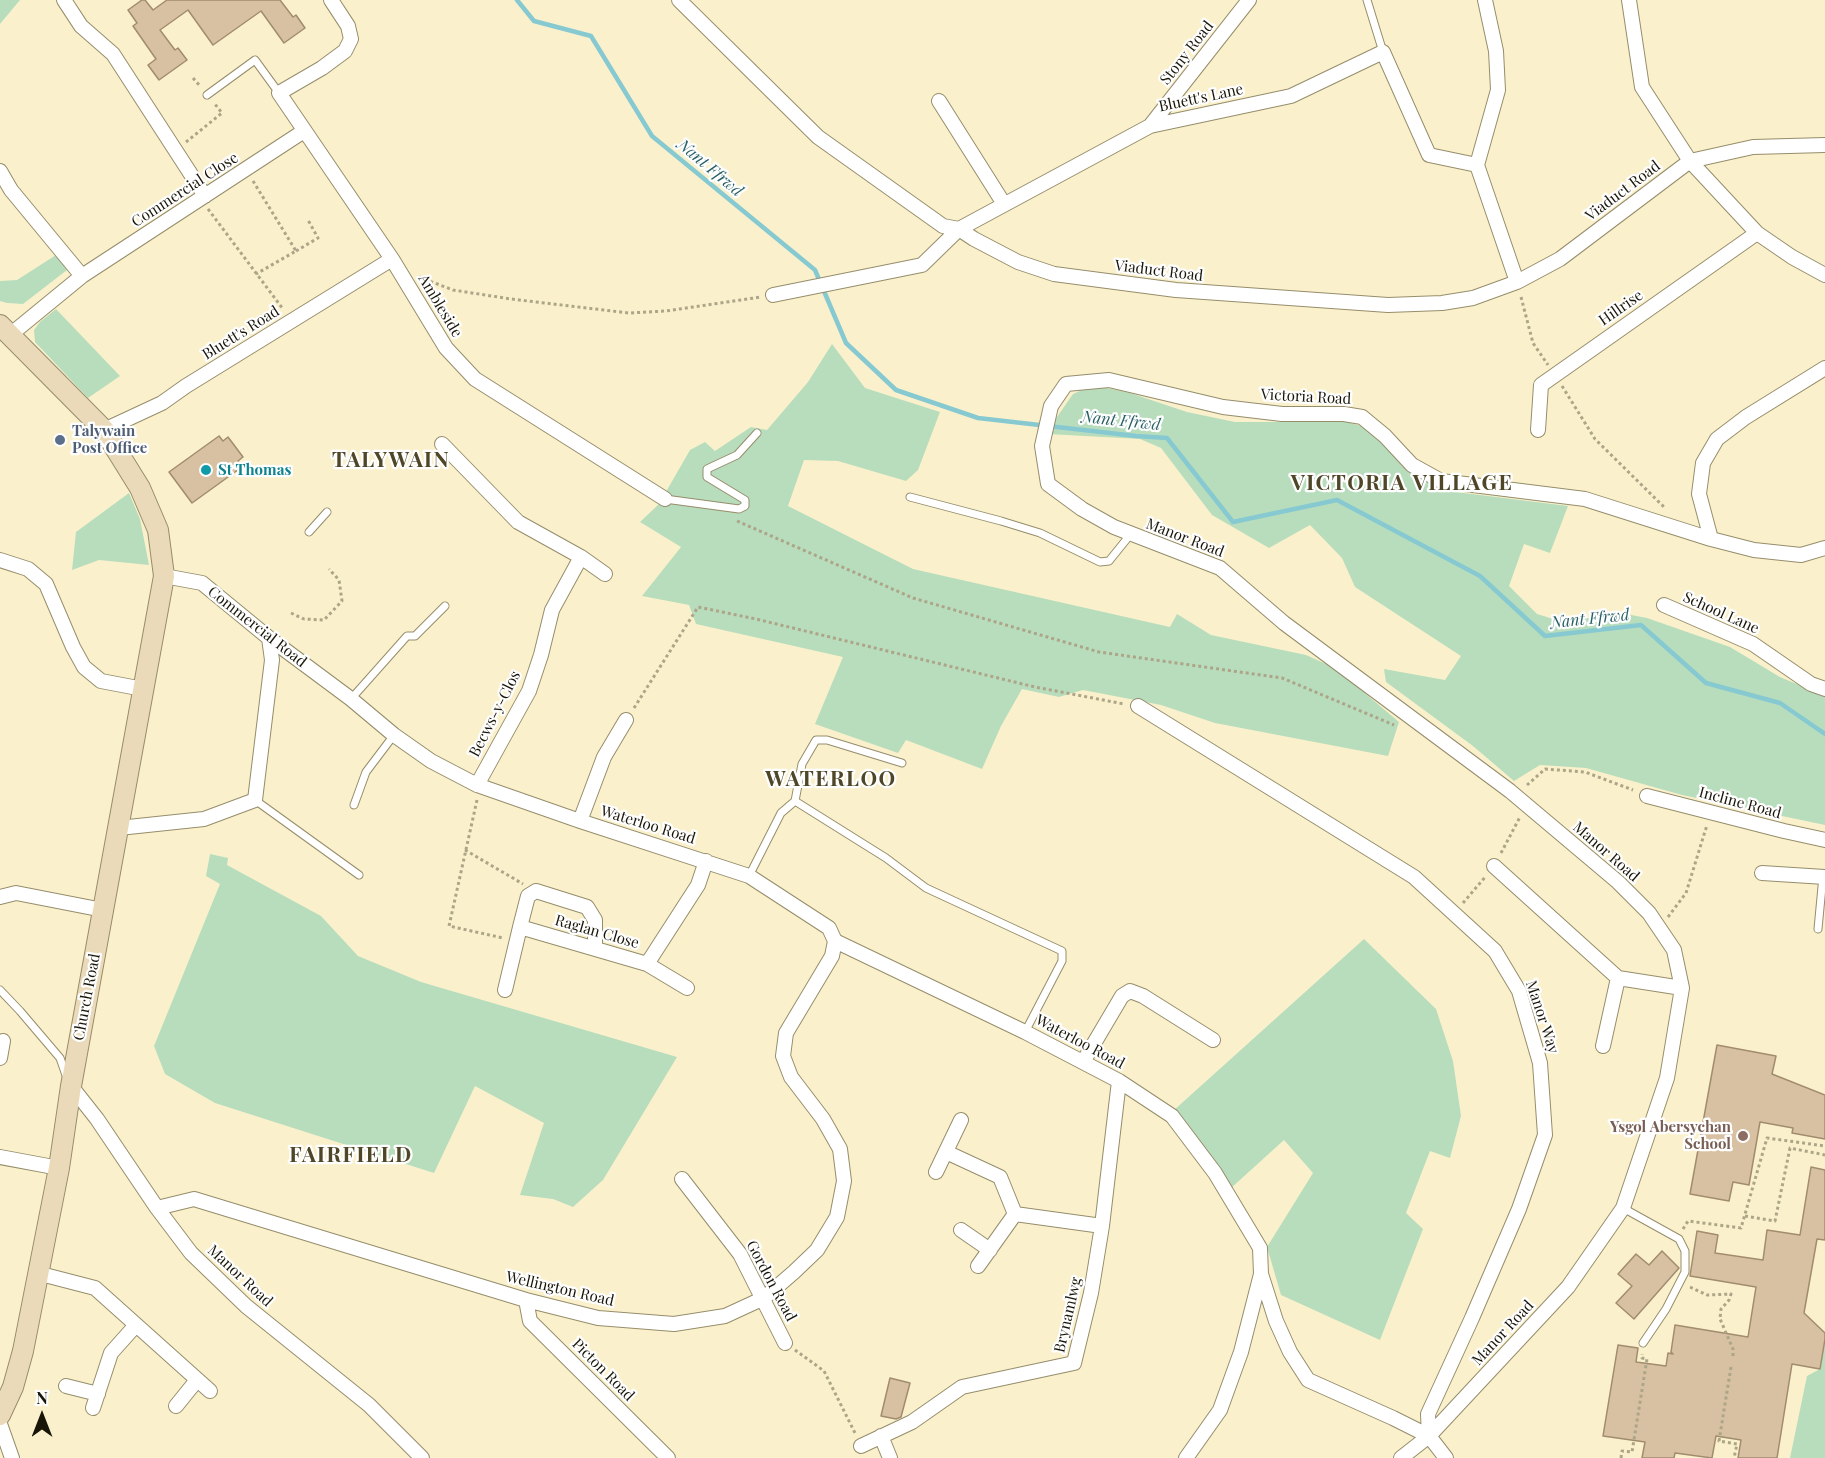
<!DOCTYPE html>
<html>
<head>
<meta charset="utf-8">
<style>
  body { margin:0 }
  #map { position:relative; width:1825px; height:1458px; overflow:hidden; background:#faf1cc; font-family:"Playfair Display",serif }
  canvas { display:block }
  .north { position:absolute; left:12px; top:1386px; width:60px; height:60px; -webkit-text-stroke:4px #fefefe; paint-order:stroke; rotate:0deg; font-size:16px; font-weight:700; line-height:24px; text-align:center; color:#181508 }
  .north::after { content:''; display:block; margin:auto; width:21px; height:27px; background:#181508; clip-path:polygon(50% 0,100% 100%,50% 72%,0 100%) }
</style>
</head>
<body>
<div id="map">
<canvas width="1825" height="1458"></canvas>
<div class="north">N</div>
</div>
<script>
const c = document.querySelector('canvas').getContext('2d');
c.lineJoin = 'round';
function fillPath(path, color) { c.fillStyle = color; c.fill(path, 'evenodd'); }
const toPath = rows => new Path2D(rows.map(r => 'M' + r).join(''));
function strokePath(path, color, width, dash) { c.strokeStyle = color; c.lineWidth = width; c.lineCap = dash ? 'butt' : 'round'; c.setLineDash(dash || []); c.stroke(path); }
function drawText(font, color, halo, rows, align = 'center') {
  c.font = font + ' "Playfair Display",serif'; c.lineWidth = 4.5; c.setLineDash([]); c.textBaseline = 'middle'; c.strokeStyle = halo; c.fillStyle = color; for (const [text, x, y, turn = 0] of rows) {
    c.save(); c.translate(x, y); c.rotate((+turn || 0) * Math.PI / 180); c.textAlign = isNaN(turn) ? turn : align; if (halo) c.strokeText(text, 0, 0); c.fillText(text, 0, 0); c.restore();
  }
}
const green = toPath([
  [0,0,20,0,0,24],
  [56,255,67,270,23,304,7,303,0,301,0,281,17,280],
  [56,309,120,376,88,398,35,342,34,330,40,322],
  [832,344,865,388,940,412,918,470,906,481,838,461,804,460,788,506,913,569,1170,627,1177,614,1211,635,1306,655,1335,668,1399,722,1388,756,1215,723,1161,705,1083,690,1059,697,1022,689,1001,726,982,769,906,740,898,753,815,724,843,657,696,624,689,605,642,596,681,547,640,522,659,504,690,450,705,442,715,451,751,427,767,430,808,382],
  [1093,385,1130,393,1187,412,1235,422,1347,422,1368,428,1406,465,1448,491,1568,506,1550,553,1524,544,1509,586,1537,614,1560,621,1626,614,1647,618,1730,647,1780,677,1825,696,1825,825,1682,795,1586,768,1540,765,1514,781,1473,746,1386,682,1384,669,1445,680,1461,656,1355,587,1342,558,1310,525,1269,548,1212,515,1161,448,1140,439,1048,434,1057,417,1073,394],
  [129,493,140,519,149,565,99,560,72,570,76,532],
  [210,854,228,858,227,865,321,916,358,956,421,982,677,1057,603,1180,573,1207,553,1199,520,1195,544,1123,475,1086,434,1173,215,1103,165,1074,154,1046,220,884,206,876],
  [1364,939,1436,1009,1453,1061,1461,1116,1450,1158,1430,1151,1406,1213,1423,1229,1380,1340,1281,1295,1267,1247,1313,1173,1284,1140,1230,1189,1195,1134,1173,1111],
  [1825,1339,1825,1458,1790,1458,1807,1376,1820,1369]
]);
const stream = toPath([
  [517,0,534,21,591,36,652,136,815,270,846,343,896,390,978,418,1136,436,1167,438,1233,522,1337,500,1480,576,1545,636,1641,625,1706,683,1780,703,1825,734]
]);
const building = toPath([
  [142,0,145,0,153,10,167,0,280,0,293,17,296,15,305,28,284,43,261,11,213,45,188,10,160,30,175,50,178,48,187,60,159,80,148,65,156,59,133,26,137,23,128,10,142,0],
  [219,436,223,441,228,437,243,457,238,461,242,467,192,503,169,472,219,436],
  [1717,1045,1776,1056,1772,1074,1825,1095,1825,1139,1792,1133,1793,1128,1760,1122,1749,1185,1733,1182,1729,1201,1690,1194,1717,1045],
  [1811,1167,1825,1170,1825,1240,1817,1239,1804,1313,1825,1333,1825,1339,1820,1369,1792,1364,1777,1458,1738,1458,1741,1440,1716,1436,1712,1458,1675,1453,1674,1458,1642,1458,1645,1442,1603,1436,1618,1345,1638,1348,1636,1362,1666,1366,1668,1353,1673,1354,1671,1352,1675,1325,1748,1337,1756,1287,1690,1276,1697,1231,1718,1235,1715,1253,1763,1260,1767,1230,1800,1235,1811,1167],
  [1662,1251,1679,1268,1634,1319,1616,1303,1632,1286,1618,1274,1636,1254,1649,1265,1662,1251],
  [890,1378,910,1383,901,1417,896,1419,881,1416,890,1378]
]);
const path = toPath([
  [193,78,200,86],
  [186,142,222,113,214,103],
  [253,181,296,251,256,274],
  [208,209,283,309],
  [296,251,318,238,308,220],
  [419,277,453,290,511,299,629,313,666,311,761,297],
  [1521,297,1533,343,1548,365],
  [1562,386,1595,439,1665,508],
  [737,521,913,598,1099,652,1282,678,1394,725],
  [291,613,304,619,324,620,342,601,339,580,329,569],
  [634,708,698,607,756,619,1035,687,1124,704],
  [1527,785,1545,769,1585,772,1633,790],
  [477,800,449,926,503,938],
  [465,850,523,884],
  [1501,853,1520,817],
  [1463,903,1486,876],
  [1668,917,1686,893,1707,825],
  [1745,1216,1775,1221,1790,1148,1825,1155],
  [1683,1229,1688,1221,1741,1228,1767,1138,1825,1146],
  [1690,1287,1707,1295,1731,1294,1729,1300,1721,1309,1720,1319,1733,1349,1733,1356],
  [795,1350,824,1371,855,1433],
  [1731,1367,1719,1441,1737,1444,1734,1458],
  [1621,1458,1622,1451,1632,1452,1647,1359,1642,1358,1642,1354]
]);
const service = toPath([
  [1367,0,1383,52],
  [207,95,255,60,279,93],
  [910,497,1001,521,1040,533,1100,562,1109,561,1130,535],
  [665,499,739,509,745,506,745,500,707,477,707,469,737,455,757,433],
  [309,532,327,512],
  [351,699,407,636,415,636,445,606],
  [255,800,359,875],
  [795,801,802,764,816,740,827,740,902,763],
  [354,805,366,772,394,735],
  [749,876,781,813,795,801,886,858,926,888,1062,951,1062,961,1025,1032],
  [1818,929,1823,876],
  [0,990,20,1011,60,1058,67,1078],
  [1623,1208,1679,1239,1685,1251,1685,1272,1666,1309,1643,1343]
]);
const minor = toPath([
  [64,0,81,26,113,54,205,196],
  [331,0,348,26,351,39,345,51,322,68,279,93,392,259,446,348,475,379,665,499],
  [679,0,818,137,943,226,959,229,974,239,1018,262,1054,274,1176,290,1388,305,1442,303,1473,298,1517,282,1560,259,1690,161,1753,147,1825,145],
  [1629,0,1642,87,1690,161,1757,233,1792,257,1825,275],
  [939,101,1004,204],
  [1150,126,1249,0],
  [1477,165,1498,90,1496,51,1485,0],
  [0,171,11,190,82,276],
  [773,295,922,265,959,229,1150,126,1291,96,1383,52,1429,155,1477,165,1517,282],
  [10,335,82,276,304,131],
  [104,430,162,403,186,386,392,259],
  [1538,430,1541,385,1757,233],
  [442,444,518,522,581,557,605,574],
  [1711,539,1699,494,1703,463,1717,439,1746,417,1825,368],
  [0,560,28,569,46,584,73,647,84,667,101,681,143,689],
  [164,576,202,583,269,638,351,699,394,735,431,761,477,785,580,821,749,876,829,928,835,941,1025,1032,1119,1081,1172,1116,1215,1173,1260,1248,1261,1274,1276,1321,1290,1352,1308,1380,1393,1418,1429,1436,1446,1458],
  [1664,605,1753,644,1811,684,1825,689],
  [1138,706,1414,877,1495,951,1519,991,1540,1063,1545,1135,1519,1209,1472,1318,1428,1414,1429,1436],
  [477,785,529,691,541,655,552,610,581,557],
  [1647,796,1784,831,1825,840],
  [580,821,604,757,626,720],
  [119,828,204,819,255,800,272,660,269,638],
  [1494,866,1618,978,1682,988],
  [1762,873,1825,877],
  [0,897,16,893,103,910],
  [520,927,528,896,536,891,587,907,595,920,595,948],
  [647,964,687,988],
  [505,990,520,927,647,964,698,885,706,861],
  [1603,1046,1618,978],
  [0,1058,3,1041],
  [1083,1062,1122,996,1130,991,1143,996,1213,1040],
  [71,1086,97,1119,157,1208,191,1253,246,1306,369,1405,422,1458],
  [946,1152,1000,1177,1015,1214],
  [0,1157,59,1168],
  [936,1172,961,1120],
  [682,1179,740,1254,785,1343],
  [157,1208,194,1199,526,1300,598,1318,674,1324,725,1316,764,1298,794,1272,817,1250,837,1217,844,1181,840,1149,823,1119,791,1077,783,1056,786,1033,832,956,835,941],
  [1015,1214,1102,1226],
  [961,1230,990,1250],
  [978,1266,1015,1214],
  [37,1273,95,1288,210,1391],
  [526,1300,530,1321,668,1458],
  [66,1386,98,1394],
  [176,1406,197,1380],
  [93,1408,111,1353,136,1325],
  [0,1424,12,1458],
  [881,1436,890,1458],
  [861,1446,912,1422,962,1387,1074,1363,1091,1293,1102,1226,1119,1081],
  [1186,1458,1220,1410,1241,1352,1261,1274],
  [1401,1458,1429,1436,1568,1287,1623,1208,1667,1078,1682,988,1674,950,1649,913,1618,882,1510,791,1284,623,1220,568,1114,527,1082,509,1048,484,1042,446,1051,406,1066,384,1109,380,1223,407,1282,414,1344,414,1362,417,1385,436,1412,465,1441,481,1585,499,1711,539,1754,550,1801,555,1825,548]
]);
const secondary = toPath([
  [0,325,104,430,140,488,158,530,164,576,71,1086,59,1168,23,1351,13,1387,0,1415]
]);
const markers = [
  [60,440,6,"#5c6f8a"],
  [206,470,6,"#0f9aa8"],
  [1743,1136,6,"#8d6e63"]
];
const streetNames = [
  ["Stony Road",1187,53,-52],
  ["Bluett's Lane",1201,98,-12],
  ["Commercial Close",185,190,-33],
  ["Viaduct Road",1623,191,-37],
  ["Viaduct Road",1159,271,7],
  ["Ambleside",440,306,59],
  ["Hillrise",1621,308,-35],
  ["Bluett's Road",241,333,-32],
  ["Victoria Road",1306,397,3],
  ["Manor Road",1185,538,21],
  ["School Lane",1721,613,24],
  ["Commercial Road",257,627,38],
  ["Becws-y-Clos",495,714,-63],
  ["Incline Road",1740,803,15],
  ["Waterloo Road",648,825,17],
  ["Manor Road",1606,852,41],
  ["Raglan Close",597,932,16],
  ["Church Road",87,997,-79],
  ["Manor Way",1542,1017,72],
  ["Waterloo Road",1080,1042,28],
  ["Manor Road",240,1276,43],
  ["Gordon Road",771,1281,62],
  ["Wellington Road",560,1289,13],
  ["Brynamlwg",1068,1315,-77],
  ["Manor Road",1503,1333,-47],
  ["Picton Road",603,1370,45]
];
const serviceNames = [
  ["Talywain",72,431],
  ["Post Office",72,448]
];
const cultureNames = [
  ["St Thomas",218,470]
];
const educationNames = [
  ["Ysgol Abersychan",1731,1127],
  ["School",1731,1144]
];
const waterNames = [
  ["Nant Ffrwd",710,168,40],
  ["Nant Ffrwd",1121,421,6],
  ["Nant Ffrwd",1590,619,-6]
];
const districtNames = [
  ["TALYWAIN",391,460],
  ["VICTORIA VILLAGE",1402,483],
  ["WATERLOO",831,779],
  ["FAIRFIELD",351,1155]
];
fillPath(green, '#b8ddbd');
strokePath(stream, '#87c9d1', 4.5);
fillPath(building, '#d8c1a2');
strokePath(building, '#a28c6e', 1.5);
strokePath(service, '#968d6b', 9);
strokePath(minor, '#968d6b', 16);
strokePath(secondary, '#968d6b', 22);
strokePath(path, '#aca588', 3, [3, 3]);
strokePath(service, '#fff', 7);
strokePath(minor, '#fff', 14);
strokePath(secondary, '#ebdab9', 20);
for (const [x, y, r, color] of markers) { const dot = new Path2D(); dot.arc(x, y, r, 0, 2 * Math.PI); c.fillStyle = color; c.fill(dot); strokePath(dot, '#fefefe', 2); }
drawText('15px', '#181508', '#fefefe', streetNames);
drawText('bold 15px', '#4e5e75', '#fefefe', serviceNames, 'left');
drawText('bold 15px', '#0d838f', '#fefefe', cultureNames, 'left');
drawText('bold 15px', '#785e54', '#fefefe', educationNames, 'right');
drawText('italic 16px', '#275f65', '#fefefe', waterNames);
c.letterSpacing = '1.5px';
drawText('bold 21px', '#4e4626', '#fefefe', districtNames);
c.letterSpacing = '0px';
</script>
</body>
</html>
